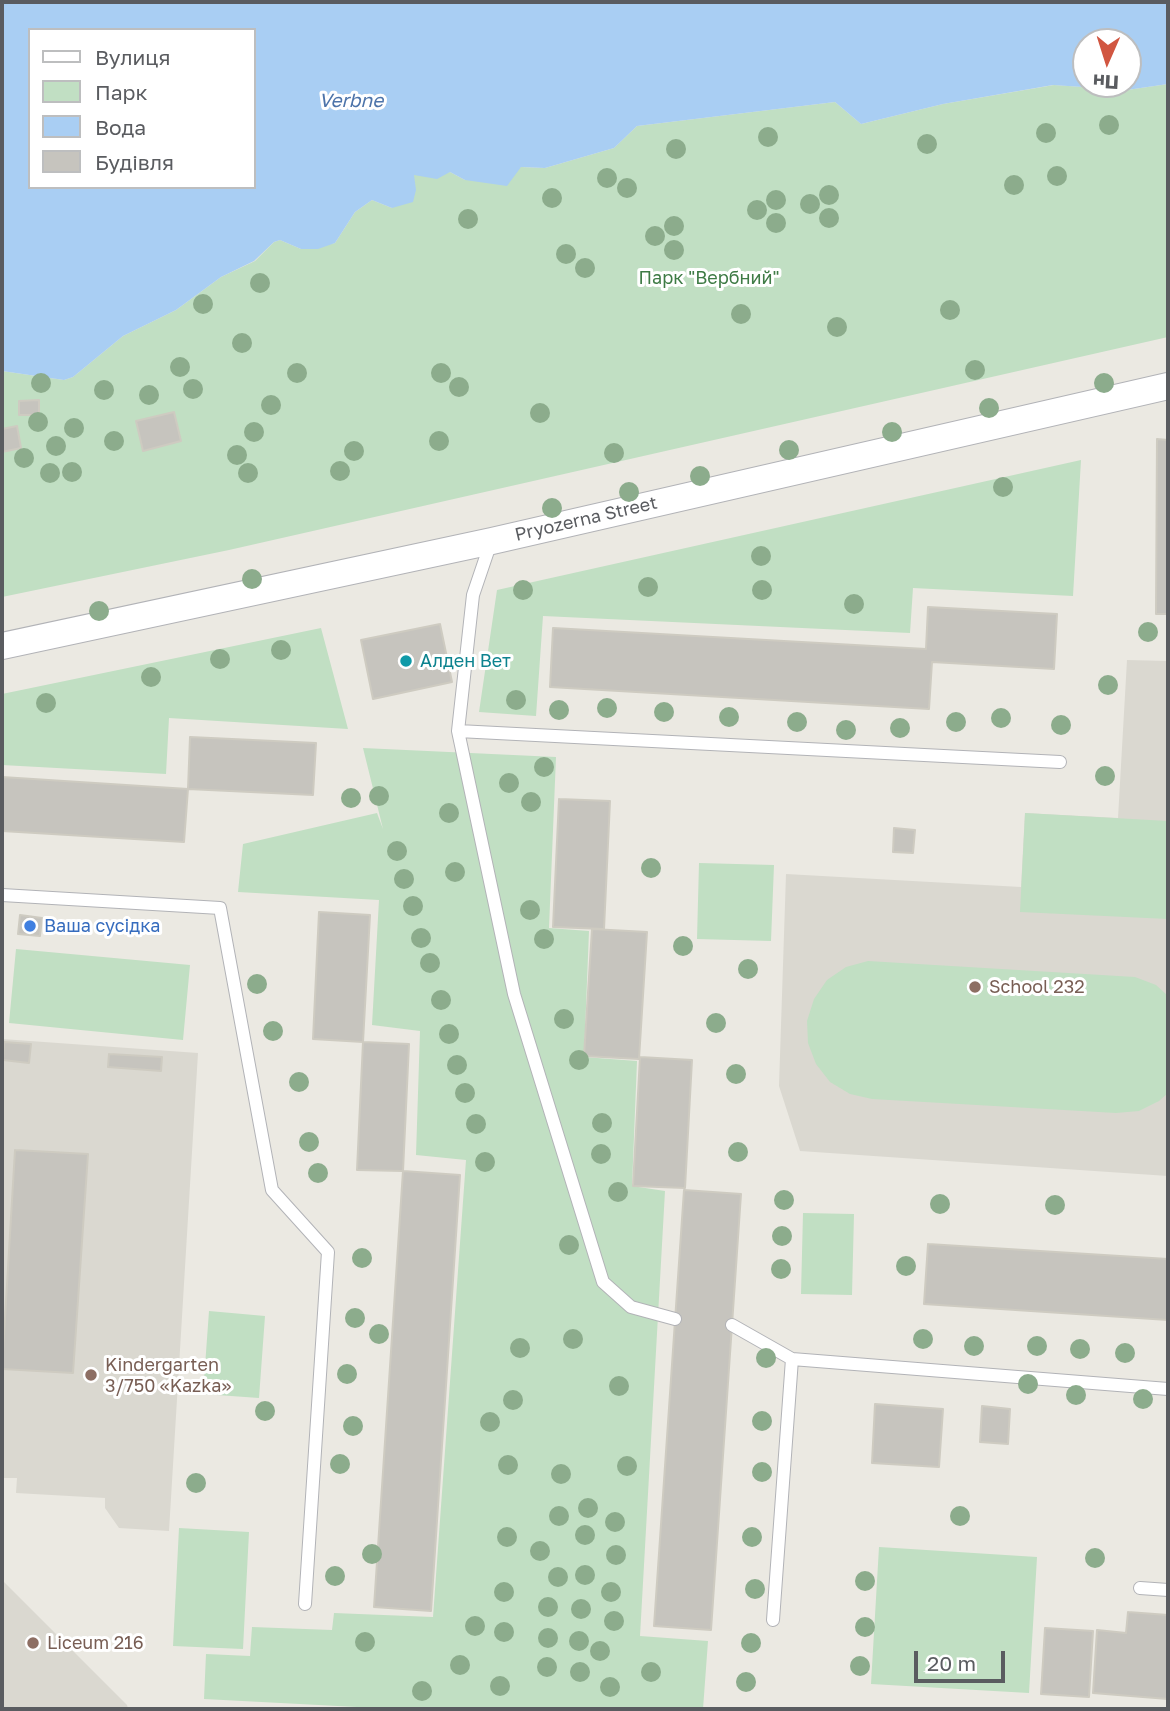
<!DOCTYPE html>
<html>
<head>
<meta charset="utf-8">
<style>
  body { margin:0 }
  #map { position:relative; width:1170px; height:1711px; overflow:hidden; background:#ebe9e2; font-family:"Golos Text",sans-serif }
  canvas { display:block }
  .frame { position:absolute; inset:0; border:4px solid #5a5c60; pointer-events:none }
  .legend { position:absolute; left:28px; top:28px; width:228px; height:161px; box-sizing:border-box; background:#fff; border:2px solid #bdbebf; margin:0; padding:9px 12px; list-style:none; font-size:21px; color:#5a5c60 }
  .legend li { display:flex; align-items:center; gap:14px; height:35px }
  .legend b { width:35px; border:2px solid #bdbebf }
  .north { position:absolute; left:1072px; top:28px; width:70px; height:70px; box-sizing:border-box; background:#fff; border:2px solid #bdbebf; border-radius:50%; rotate:183deg; font-size:19px; font-weight:700; line-height:28px; text-align:center; color:#5a5c60 }
  .north::after { content:''; display:block; margin:auto; width:24px; height:32px; background:#d15641; clip-path:polygon(50% 0,100% 100%,50% 72%,0 100%) }
  .scale { position:absolute; left:914px; top:1651px; width:91px; height:32px; box-sizing:border-box; border:4px solid #5a5c60; border-top:0; padding-left:9px; font-size:21px; line-height:24px; white-space:nowrap; color:#5a5c60; -webkit-text-stroke:5px #fff; paint-order:stroke }
</style>
</head>
<body>
<div id="map">
<canvas width="1170" height="1711"></canvas>
<div class="frame"></div>
<ul class="legend">
<li><b style="height:9px;background:#fff"></b>Вулиця</li>
<li><b style="height:19px;background:#c1dfc3"></b>Парк</li>
<li><b style="height:19px;background:#a9cef3"></b>Вода</li>
<li><b style="height:19px;background:#c6c4be"></b>Будівля</li>
</ul>
<div class="north">Пн</div>
<div class="scale">20 m</div>
</div>
<script>
const c = document.querySelector('canvas').getContext('2d');
c.lineJoin = 'round';
function fillPath(path, color) { c.fillStyle = color; c.fill(path, 'evenodd'); }
const toPath = rows => new Path2D(rows.map(r => 'M' + r).join(''));
function strokePath(path, color, width, dash) { c.strokeStyle = color; c.lineWidth = width; c.lineCap = dash ? 'butt' : 'round'; c.setLineDash(dash || []); c.stroke(path); }
function drawText(font, color, halo, rows, align = 'center') {
  c.font = font + ' "Golos Text",sans-serif'; c.lineWidth = 6; c.setLineDash([]); c.textBaseline = 'middle'; c.strokeStyle = halo; c.fillStyle = color; for (const [text, x, y, turn = 0] of rows) {
    c.save(); c.translate(x, y); c.rotate((+turn || 0) * Math.PI / 180); c.textAlign = isNaN(turn) ? turn : align; if (halo) c.strokeText(text, 0, 0); c.fillText(text, 0, 0); c.restore();
  }
}
const education = toPath([
  [1127,660,1168,661,1168,1176,800,1151,779,1086,786,874,1021,887,1025,813,1118,818],
  [2,1039,198,1053,169,1531,119,1528,105,1508,105,1498,16,1493,17,1478,2,1478],
  [2,1580,127,1705,128,1709,2,1709]
]);
const green = toPath([
  [1168,84,1168,337,229,550,2,597,2,371,64,380,73,377,123,336,176,310,221,277,255,261,274,242,280,240,301,249,335,243,355,212,372,200,392,208,414,175,450,172,465,180,521,167,545,168,614,148,637,126,835,102,861,124,943,104,1054,85,1127,90],
  [1081,460,1073,596,913,588,910,633,543,616,536,716,479,712,497,590],
  [321,628,348,729,169,718,166,774,2,765,2,694],
  [363,748,556,757,549,928,589,931,584,1057,637,1061,632,1186,665,1191,640,1636,708,1641,703,1709,395,1709,204,1699,206,1654,250,1656,252,1627,332,1630,334,1613,433,1617,466,1160,416,1155,420,1031,372,1025,379,900,238,892,243,844,377,813,383,829],
  [1025,813,1168,821,1168,919,1020,912],
  [699,863,774,865,771,941,697,939],
  [16,949,190,965,183,1040,9,1023],
  [868,961,1135,977,1156,985,1168,996,1168,1093,1159,1101,1139,1111,1116,1113,872,1099,850,1094,830,1082,816,1064,808,1043,807,1021,814,999,827,980,846,967],
  [803,1213,854,1214,852,1295,801,1294],
  [209,1311,265,1316,259,1398,203,1394],
  [179,1528,249,1532,243,1649,173,1646],
  [879,1547,1037,1557,1029,1693,871,1684]
]);
const water = toPath([
  [2,2,1168,2,1168,84,1127,90,1053,85,943,104,861,124,835,102,637,126,614,148,545,168,521,167,507,186,465,180,450,172,437,179,414,175,416,190,413,202,392,208,372,200,355,212,335,243,318,249,301,249,280,240,274,242,254,261,221,277,176,310,123,336,73,377,64,380,2,371],
  [30,30,254,30,254,187,30,187],
  [1086,42,1128,42,1128,84,1086,84]
]);
const building = toPath([
  [39,400,39,415,19,415,19,401,39,400],
  [174,412,181,441,143,451,136,421,174,412],
  [17,426,21,448,2,452,2,429,17,426],
  [1157,439,1168,440,1168,614,1156,614,1157,439],
  [928,607,1057,614,1054,669,932,662,929,709,550,687,553,628,926,649,928,607],
  [440,624,452,682,373,699,361,640,440,624],
  [190,737,316,743,313,795,188,789,190,737],
  [2,777,188,789,184,842,2,831,2,777],
  [559,799,610,801,604,929,553,927,559,799],
  [894,828,915,830,913,853,893,852,894,828],
  [319,912,370,915,363,1042,313,1039,319,912],
  [20,915,42,918,40,936,18,934,20,915],
  [592,929,647,932,639,1059,584,1056,592,929],
  [4,1042,31,1044,29,1063,3,1060,4,1042],
  [363,1042,409,1044,403,1171,357,1170,363,1042],
  [109,1054,162,1057,161,1071,108,1067,109,1054],
  [640,1057,692,1060,685,1188,633,1186,640,1057],
  [15,1150,88,1154,73,1373,2,1369,15,1150],
  [403,1171,460,1175,431,1611,374,1607,403,1171],
  [684,1190,741,1194,711,1630,654,1626,684,1190],
  [928,1244,1168,1259,1168,1320,924,1304,928,1244],
  [875,1404,943,1409,939,1467,872,1463,875,1404],
  [982,1406,1010,1409,1008,1444,980,1442,982,1406],
  [1128,1612,1168,1615,1168,1699,1093,1693,1097,1630,1126,1633,1128,1612],
  [1045,1628,1093,1631,1089,1697,1041,1694,1045,1628]
]);
const service = toPath([
  [491,542,473,595,458,731,514,994,603,1282,631,1307,675,1319],
  [458,731,1060,762],
  [2,895,220,908,272,1190,328,1252,305,1604],
  [732,1325,792,1359,1168,1389],
  [1140,1588,1168,1590],
  [773,1620,792,1359]
]);
const minor = toPath([
  [2,646,492,541,1168,386]
]);
const trees = [
  [1109,125],
  [1046,133],
  [768,137],
  [927,144],
  [676,149],
  [1057,176],
  [607,178],
  [1014,185],
  [627,188],
  [829,195],
  [552,198],
  [776,200],
  [810,204],
  [757,210],
  [829,218],
  [468,219],
  [776,223],
  [674,226],
  [655,236],
  [674,250],
  [566,254],
  [585,268],
  [260,283],
  [203,304],
  [950,310],
  [741,314],
  [837,327],
  [242,343],
  [180,367],
  [975,370],
  [297,373],
  [441,373],
  [41,383],
  [1104,383],
  [459,387],
  [193,389],
  [104,390],
  [149,395],
  [271,405],
  [989,408],
  [540,413],
  [38,422],
  [74,428],
  [254,432],
  [892,432],
  [114,441],
  [439,441],
  [56,446],
  [789,450],
  [354,451],
  [614,453],
  [237,455],
  [24,458],
  [340,471],
  [72,472],
  [50,473],
  [248,473],
  [700,476],
  [1003,487],
  [629,492],
  [552,508],
  [761,556],
  [252,579],
  [648,587],
  [523,590],
  [762,590],
  [854,604],
  [99,611],
  [1148,632],
  [281,650],
  [220,659],
  [151,677],
  [1108,685],
  [516,700],
  [46,703],
  [607,708],
  [559,710],
  [664,712],
  [729,717],
  [1001,718],
  [797,722],
  [956,722],
  [1061,725],
  [900,728],
  [846,730],
  [544,767],
  [1105,776],
  [509,783],
  [379,796],
  [351,798],
  [531,802],
  [449,813],
  [397,851],
  [651,868],
  [455,872],
  [404,879],
  [413,906],
  [530,910],
  [421,938],
  [544,939],
  [683,946],
  [430,963],
  [748,969],
  [257,984],
  [441,1000],
  [564,1019],
  [716,1023],
  [273,1031],
  [449,1034],
  [579,1060],
  [457,1065],
  [736,1074],
  [299,1082],
  [465,1093],
  [602,1123],
  [476,1124],
  [309,1142],
  [738,1152],
  [601,1154],
  [485,1162],
  [318,1173],
  [618,1192],
  [784,1200],
  [940,1204],
  [1055,1205],
  [782,1236],
  [569,1245],
  [362,1258],
  [906,1266],
  [781,1269],
  [355,1318],
  [379,1334],
  [573,1339],
  [923,1339],
  [974,1346],
  [1037,1346],
  [520,1348],
  [1080,1349],
  [1125,1353],
  [766,1358],
  [347,1374],
  [1028,1384],
  [619,1386],
  [1076,1395],
  [1143,1399],
  [513,1400],
  [265,1411],
  [762,1421],
  [490,1422],
  [353,1426],
  [340,1464],
  [508,1465],
  [627,1466],
  [762,1472],
  [561,1474],
  [196,1483],
  [588,1508],
  [559,1516],
  [960,1516],
  [615,1522],
  [585,1535],
  [507,1537],
  [752,1537],
  [540,1551],
  [372,1554],
  [616,1555],
  [1095,1558],
  [585,1575],
  [335,1576],
  [558,1577],
  [865,1581],
  [755,1589],
  [504,1592],
  [611,1592],
  [548,1607],
  [581,1609],
  [614,1621],
  [475,1626],
  [865,1627],
  [504,1632],
  [548,1638],
  [579,1641],
  [365,1642],
  [751,1643],
  [600,1651],
  [460,1665],
  [860,1666],
  [547,1667],
  [580,1672],
  [651,1672],
  [746,1682],
  [500,1686],
  [610,1687],
  [422,1691]
];
const markers = [
  [406,661,7,"#0f9aa8"],
  [30,926,7,"#3f7fe0"],
  [975,987,7,"#8d6e63"],
  [91,1375,7,"#8d6e63"],
  [33,1643,7,"#8d6e63"]
];
const parkNames = [
  ["Парк \"Вербний\"",709,278]
];
const streetNames = [
  ["Pryozerna Street",586,519,-13]
];
const cultureNames = [
  ["Алден Вет",420,661]
];
const shopNames = [
  ["Ваша сусідка",44,926]
];
const educationNames = [
  ["School 232",989,987],
  ["Kindergarten",105,1365],
  ["3/750 «Kazka»",105,1386],
  ["Liceum 216",47,1643]
];
const waterNames = [
  ["Verbne",351,101]
];
fillPath(education, '#dad8d0');
fillPath(green, '#c1dfc3');
fillPath(water, '#a9cef3');
fillPath(building, '#c6c4be');
strokePath(building, '#cecbc1', 2);
strokePath(service, '#b2b3b7', 14);
strokePath(minor, '#b2b3b7', 28);
strokePath(service, '#fff', 12);
strokePath(minor, '#fff', 26);
c.fillStyle = '#8cac8c';
for (const [x, y] of trees) { c.beginPath(); c.arc(x, y, 10, 0, 2 * Math.PI); c.fill(); }
for (const [x, y, r, color] of markers) { const dot = new Path2D(); dot.arc(x, y, r, 0, 2 * Math.PI); c.fillStyle = color; c.fill(dot); strokePath(dot, '#fff', 2.5); }
drawText('18px', '#3e7b45', '#fff', parkNames);
drawText('18px', '#5a5c60', '#fff', streetNames);
drawText('18px', '#0d838f', '#fff', cultureNames, 'left');
drawText('18px', '#366cbe', '#fff', shopNames, 'left');
drawText('18px', '#785e54', '#fff', educationNames, 'left');
drawText('italic 19px', '#4d74aa', '#fff', waterNames);
</script>
</body>
</html>
